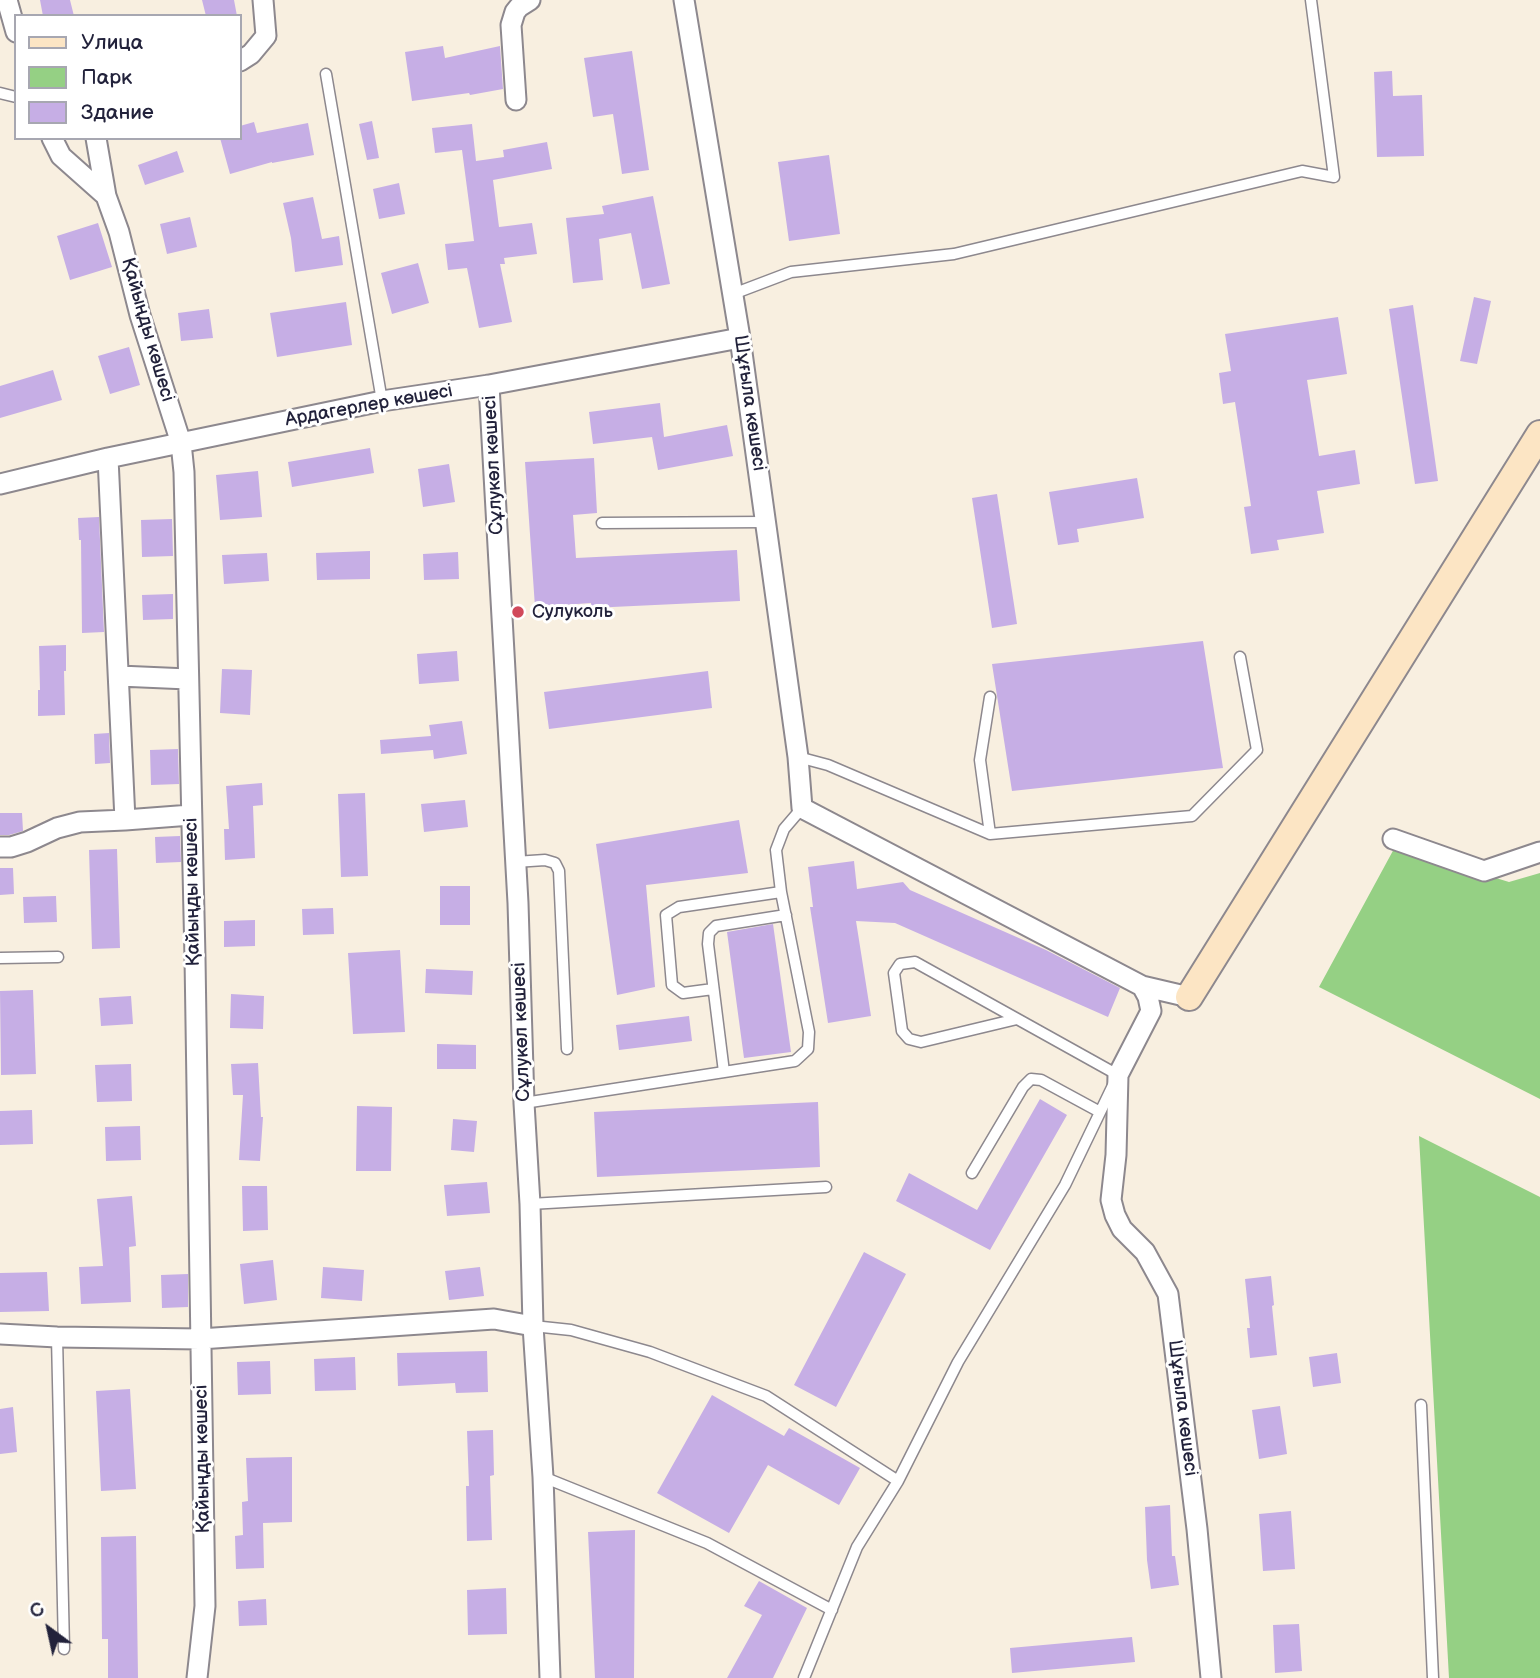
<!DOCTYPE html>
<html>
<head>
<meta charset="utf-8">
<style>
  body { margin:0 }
  #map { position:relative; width:1540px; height:1678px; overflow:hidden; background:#f8efe0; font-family:"Balsamiq Sans",sans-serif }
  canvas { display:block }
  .legend { position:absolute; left:14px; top:14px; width:228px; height:126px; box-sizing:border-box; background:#fff; border:2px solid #a7a7b1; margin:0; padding:9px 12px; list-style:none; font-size:21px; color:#22223b }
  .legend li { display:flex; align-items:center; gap:14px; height:35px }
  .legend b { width:35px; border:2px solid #a7a7b1 }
  .north { position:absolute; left:14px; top:1594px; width:70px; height:70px; -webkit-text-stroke:5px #fff; paint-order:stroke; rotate:327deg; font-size:19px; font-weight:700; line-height:28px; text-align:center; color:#22223b }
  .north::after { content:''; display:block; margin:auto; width:24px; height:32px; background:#22223b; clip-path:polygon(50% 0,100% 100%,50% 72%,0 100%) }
</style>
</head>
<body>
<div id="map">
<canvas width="1540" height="1678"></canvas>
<ul class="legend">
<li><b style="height:9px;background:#fce5c4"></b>Улица</li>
<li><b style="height:19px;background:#95d084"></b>Парк</li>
<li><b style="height:19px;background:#c6aee5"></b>Здание</li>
</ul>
<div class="north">С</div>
</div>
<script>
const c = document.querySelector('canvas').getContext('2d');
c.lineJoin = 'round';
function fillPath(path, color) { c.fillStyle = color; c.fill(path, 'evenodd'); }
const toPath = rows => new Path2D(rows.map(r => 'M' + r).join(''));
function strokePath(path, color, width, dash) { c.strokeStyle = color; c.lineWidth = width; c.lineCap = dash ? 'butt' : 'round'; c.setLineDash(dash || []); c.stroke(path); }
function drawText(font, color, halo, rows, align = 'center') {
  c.font = font + ' "Balsamiq Sans",sans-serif'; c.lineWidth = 6; c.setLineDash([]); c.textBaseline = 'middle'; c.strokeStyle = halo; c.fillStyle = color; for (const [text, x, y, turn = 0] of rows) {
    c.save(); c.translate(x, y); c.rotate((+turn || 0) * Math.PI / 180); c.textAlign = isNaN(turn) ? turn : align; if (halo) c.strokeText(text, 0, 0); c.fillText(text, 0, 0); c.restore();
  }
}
const green = toPath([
  [1395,847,1509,882,1540,873,1540,1099,1319,987],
  [1419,1136,1540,1197,1540,1678,1449,1678]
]);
const building = toPath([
  [40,0,70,0,74,16,43,16],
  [202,0,234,0,237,16,206,16],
  [443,46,445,58,500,46,503,89,470,95,469,93,412,101,405,52],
  [632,51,649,170,622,174,613,114,593,117,584,58],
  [1392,71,1393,96,1422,95,1424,156,1377,157,1374,72],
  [372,121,379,158,367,160,359,124],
  [254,122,257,133,308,123,314,155,272,163,272,162,230,174,220,138,240,138,240,126],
  [472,124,476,161,504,157,503,150,547,142,552,169,493,180,499,227,532,223,537,254,504,258,505,264,500,264,512,322,479,328,467,268,448,270,445,244,474,241,462,150,435,153,432,128],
  [177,151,184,172,145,185,138,165],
  [829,155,840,234,789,241,778,162],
  [399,183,405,214,379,219,373,189],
  [653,196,670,284,642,289,631,233,599,239,603,280,573,283,566,218,604,214,602,206],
  [313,197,322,239,339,236,343,265,295,272,291,238,283,203],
  [190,217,197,247,167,254,160,224],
  [98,223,112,267,70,280,57,236],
  [418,263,429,303,392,314,381,273],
  [1474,297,1491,301,1477,364,1460,361],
  [346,302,352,345,277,357,270,313],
  [1413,305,1438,481,1415,484,1389,309],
  [209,309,213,338,181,341,178,313],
  [1338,317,1347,374,1307,380,1319,456,1355,450,1360,484,1317,491,1324,533,1277,540,1279,550,1251,554,1244,507,1251,506,1235,402,1223,404,1219,373,1231,371,1225,334],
  [129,347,140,385,110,394,98,356],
  [53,370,62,400,0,418,0,386],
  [660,403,664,437,727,425,733,456,658,470,652,437,593,444,589,412],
  [370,448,374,473,292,487,288,462],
  [594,458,597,513,573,515,576,558,737,550,740,601,591,608,591,603,535,607,525,462],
  [449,464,455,502,423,507,418,469],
  [258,471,262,517,220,520,216,475],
  [1137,478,1144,518,1077,529,1079,542,1058,545,1049,492],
  [997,494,1017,624,992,628,972,498],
  [99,517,104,632,82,633,81,540,79,540,78,518],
  [172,519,173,556,142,557,141,520],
  [370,551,370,579,317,580,316,553],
  [458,552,459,579,424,580,423,554],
  [267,553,269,581,224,584,222,555],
  [173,594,173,619,143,620,142,595],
  [1203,641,1223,768,1012,791,992,664],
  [66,645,66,671,64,671,65,715,38,716,38,690,40,690,39,646],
  [457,651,459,681,419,684,417,654],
  [222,669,252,670,250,715,220,713],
  [708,671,712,708,549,729,544,692],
  [462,721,467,754,434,759,433,750,381,754,380,740,431,736,429,725],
  [109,733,110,763,95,764,94,734],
  [178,749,179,784,151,785,150,750],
  [262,783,263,805,253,806,255,858,225,860,224,829,229,829,226,786],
  [365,793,368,876,341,877,338,794],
  [465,800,468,827,424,832,421,804],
  [0,813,22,813,23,831,9,835,0,835],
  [739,820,748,873,646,885,655,987,617,995,596,844],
  [180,836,181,862,156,863,155,837],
  [117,849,120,948,92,949,89,850],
  [854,861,857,889,903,882,910,890,1046,950,1120,988,1108,1017,895,923,856,921,871,1016,828,1023,810,907,813,907,808,867],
  [0,868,13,868,14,894,0,895],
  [440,886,470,886,470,925,440,925],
  [56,896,57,922,24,923,23,897],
  [333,908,334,934,303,935,302,909],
  [255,920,255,946,224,947,224,921],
  [773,924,791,1052,744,1058,727,932],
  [400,950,405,1032,353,1034,348,953],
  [426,969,473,971,472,995,425,993],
  [33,990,36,1074,1,1075,0,991],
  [231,994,264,996,263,1029,230,1028],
  [131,996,133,1024,101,1026,99,998],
  [689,1016,692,1041,619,1050,616,1025],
  [437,1044,476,1045,476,1069,437,1069],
  [258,1063,261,1117,263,1117,260,1161,239,1160,243,1095,233,1095,231,1064],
  [131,1064,132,1101,97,1102,95,1065],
  [1040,1099,1067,1115,990,1250,896,1201,909,1173,977,1210],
  [818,1102,820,1167,597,1177,594,1112],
  [357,1106,392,1107,391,1171,356,1171],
  [32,1110,33,1144,0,1145,0,1111],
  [453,1119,477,1121,474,1152,451,1150],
  [140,1126,141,1160,106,1161,105,1127],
  [487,1182,490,1213,447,1216,444,1185],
  [242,1186,267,1186,268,1230,243,1231],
  [132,1196,136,1246,129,1247,131,1302,81,1304,79,1267,103,1266,97,1199],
  [864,1252,906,1274,836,1407,794,1385],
  [273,1260,277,1300,244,1304,240,1264],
  [323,1267,364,1270,362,1301,321,1298],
  [480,1267,484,1296,449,1300,445,1271],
  [47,1272,49,1311,0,1312,0,1273],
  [188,1274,188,1307,162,1308,161,1275],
  [1271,1276,1274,1305,1272,1306,1277,1355,1250,1358,1247,1328,1250,1328,1245,1279],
  [487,1351,488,1392,456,1393,455,1383,398,1386,397,1353],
  [1337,1353,1341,1383,1313,1387,1309,1357],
  [355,1357,356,1390,315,1391,314,1359],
  [270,1361,271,1394,238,1395,237,1362],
  [130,1389,136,1489,101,1491,96,1391],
  [712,1395,784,1436,789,1428,860,1468,839,1505,768,1465,729,1533,657,1493],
  [1280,1406,1287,1454,1259,1459,1252,1410],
  [13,1407,17,1452,0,1454,0,1409],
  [493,1430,494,1475,490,1476,492,1540,467,1541,466,1486,469,1486,467,1431],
  [292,1457,292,1522,263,1523,264,1568,236,1569,235,1536,243,1535,242,1502,248,1501,246,1458],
  [1170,1505,1172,1556,1175,1556,1179,1585,1151,1589,1147,1560,1145,1507],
  [1291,1511,1295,1569,1263,1571,1259,1514],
  [635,1530,634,1678,595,1678,588,1532],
  [136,1536,138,1678,108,1678,108,1639,102,1639,101,1537],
  [759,1581,807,1608,773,1678,727,1678,762,1615,744,1606],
  [506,1588,507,1634,468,1635,467,1590],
  [266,1599,267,1625,239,1626,238,1601],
  [1299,1624,1302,1671,1275,1673,1273,1625],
  [1132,1637,1135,1662,1012,1673,1010,1648]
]);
const lane = toPath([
  [326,74,382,401],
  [0,93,16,97],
  [733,294,791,272,954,254,1302,171,1334,177,1311,0],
  [602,523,765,522],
  [798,757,828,765,990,834,1192,816,1257,750,1240,657],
  [990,834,980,760,990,697],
  [515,862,545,860,555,863,559,871,567,1049],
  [0,958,58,957],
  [713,989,683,993,672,985,666,915,679,907,781,892],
  [724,1072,708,944,709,933,716,926,786,915],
  [524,1103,795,1061,808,1049,809,1032,781,892,776,850,784,829,802,808],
  [972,1173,1023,1087,1031,1079,1041,1080,1100,1112],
  [530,1204,826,1187],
  [533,1326,571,1330,650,1352,766,1396,898,1481],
  [57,1337,64,1649],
  [1421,1405,1433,1678],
  [543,1477,707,1543,832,1610],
  [804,1678,857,1547,898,1481,958,1362,1065,1185,1118,1075,915,962,900,964,894,973,902,1031,909,1039,921,1042,1017,1019]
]);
const street = toPath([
  [7,0,16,32],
  [684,0,740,338,798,757,802,808,1142,986,1189,997],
  [240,61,251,54,266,36,263,0],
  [516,100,511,25,515,12,519,7,530,0],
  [52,138,61,156,106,196,119,232,140,315,181,443,184,472,195,958,205,1606,197,1678],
  [96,138,106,196],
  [489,385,518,903,524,1103,530,1204,533,1326,543,1477,550,1678],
  [108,458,125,820,191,815],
  [0,484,108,458,382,401,489,385,740,338],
  [119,676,188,679],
  [1393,839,1484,871,1540,852],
  [0,847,11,847,27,842,57,828,80,822,125,820],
  [1142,986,1148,997,1151,1011,1118,1075,1116,1155,1111,1200,1115,1215,1122,1229,1145,1252,1168,1294,1197,1529,1211,1678],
  [0,1334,57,1337,200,1339,494,1319,533,1326]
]);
const secondary = toPath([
  [1189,997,1540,434]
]);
const markers = [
  [518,612,7,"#d1495b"]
];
const streetNames = [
  ["Қайыңды көшесі",147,330,74],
  ["Шұғыла көшесі",749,403,82],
  ["Ардагерлер көшесі",369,406,-10],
  ["Сұлукөл көшесі",494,465,-93],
  ["Қайыңды көшесі",193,892,-91],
  ["Сұлукөл көшесі",522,1032,-92],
  ["Шұғыла көшесі",1182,1408,83],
  ["Қайыңды көшесі",203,1459,-91]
];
const poiNames = [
  ["Сулуколь",532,612]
];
fillPath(green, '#95d084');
fillPath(building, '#c6aee5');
strokePath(lane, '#8d888e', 13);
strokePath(street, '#8d888e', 23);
strokePath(secondary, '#8d888e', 30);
strokePath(lane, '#fff', 10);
strokePath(street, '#fff', 19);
strokePath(secondary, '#fce5c4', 26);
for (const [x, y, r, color] of markers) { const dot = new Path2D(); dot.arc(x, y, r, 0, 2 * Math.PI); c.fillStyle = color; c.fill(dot); strokePath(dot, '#fff', 2.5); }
drawText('19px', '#22223b', '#fff', streetNames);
drawText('19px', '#22223b', '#fff', poiNames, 'left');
</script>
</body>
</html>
